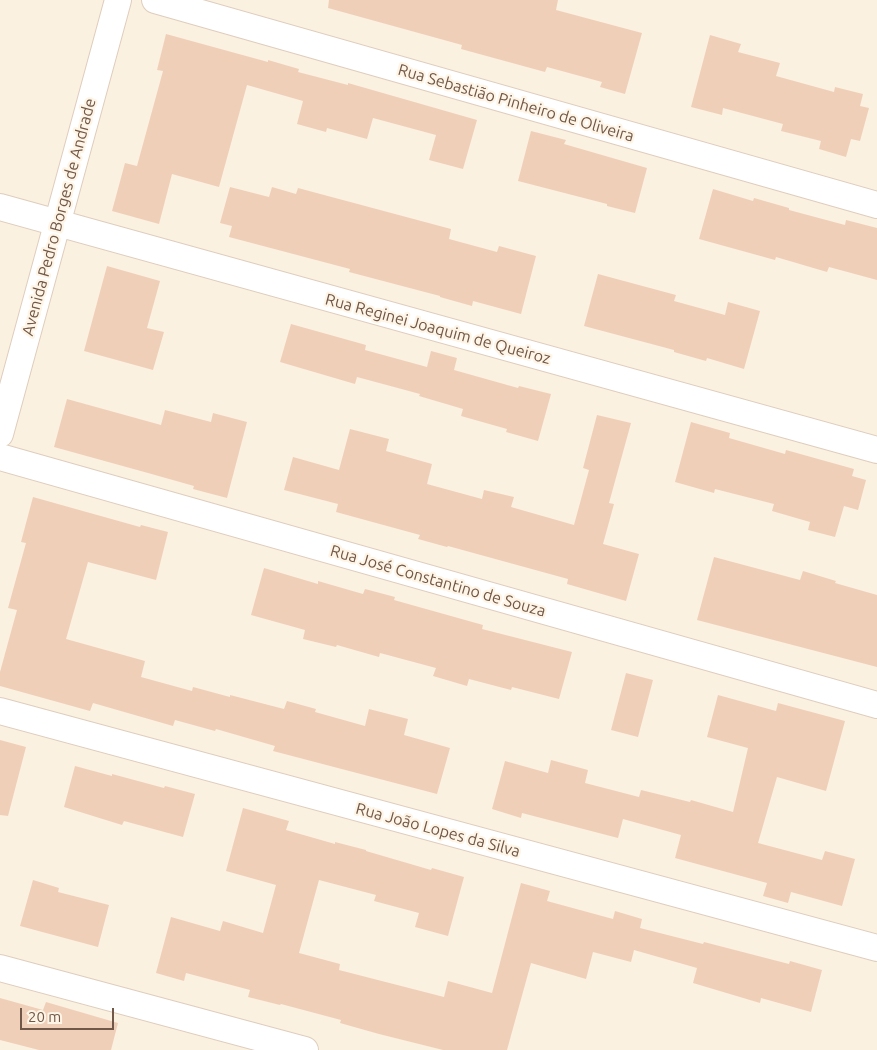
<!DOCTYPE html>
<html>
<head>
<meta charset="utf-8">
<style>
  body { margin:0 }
  #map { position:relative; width:877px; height:1050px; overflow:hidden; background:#fbf1e0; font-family:Ubuntu,sans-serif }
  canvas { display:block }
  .scale { position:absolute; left:20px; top:1008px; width:94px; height:22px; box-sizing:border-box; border:2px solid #715748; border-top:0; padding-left:6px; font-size:15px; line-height:18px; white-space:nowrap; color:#715748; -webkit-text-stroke:4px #fef5e6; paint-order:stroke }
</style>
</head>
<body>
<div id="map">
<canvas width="877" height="1050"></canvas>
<div class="scale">20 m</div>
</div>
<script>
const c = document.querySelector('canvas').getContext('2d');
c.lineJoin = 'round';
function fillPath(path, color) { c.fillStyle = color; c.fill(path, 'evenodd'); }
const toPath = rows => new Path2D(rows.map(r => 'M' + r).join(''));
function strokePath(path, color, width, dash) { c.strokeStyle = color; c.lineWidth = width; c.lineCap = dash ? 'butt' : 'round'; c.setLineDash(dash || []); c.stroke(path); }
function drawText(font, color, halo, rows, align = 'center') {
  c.font = font + ' Ubuntu,sans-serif'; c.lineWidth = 4.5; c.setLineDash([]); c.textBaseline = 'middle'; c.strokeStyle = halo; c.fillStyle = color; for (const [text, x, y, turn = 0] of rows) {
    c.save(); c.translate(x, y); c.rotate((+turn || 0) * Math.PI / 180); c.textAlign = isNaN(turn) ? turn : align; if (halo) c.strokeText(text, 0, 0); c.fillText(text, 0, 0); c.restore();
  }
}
const building = toPath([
  [329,0,558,0,556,10,642,33,625,94,600,87,602,82,547,67,545,72,461,49,462,45,328,8],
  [166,34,268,62,268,60,299,69,298,72,348,85,348,83,477,120,463,169,429,160,436,135,373,118,367,139,327,128,326,132,297,124,303,101,247,85,219,187,172,174,159,224,112,211,125,163,137,166,163,71,157,70],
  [710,35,741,44,738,52,780,63,776,76,834,92,835,87,863,94,860,106,869,108,860,141,851,139,846,157,819,149,821,141,781,131,783,124,723,108,722,115,691,107],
  [531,131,566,140,564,144,647,168,635,213,607,206,607,204,518,181],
  [230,187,269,197,272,187,296,194,298,188,451,229,449,239,497,252,499,246,536,256,521,314,473,301,472,306,440,297,440,296,349,272,350,269,229,237,232,226,220,223],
  [713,189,753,201,754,198,789,208,789,210,845,225,846,220,877,228,877,280,829,267,827,272,776,257,775,260,699,239],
  [107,266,160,281,147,328,164,332,153,370,84,351],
  [598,274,676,295,674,301,725,315,728,302,760,311,744,369,707,358,706,361,674,352,674,350,584,326],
  [291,324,366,345,365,350,427,367,431,351,457,358,454,370,518,388,519,386,551,394,538,441,506,432,507,429,461,416,463,409,419,396,420,394,357,377,355,384,280,362],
  [67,399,161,425,165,410,211,422,213,413,247,422,227,498,193,489,194,486,148,473,54,447],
  [597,415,631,423,609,503,614,504,603,544,639,554,626,601,567,584,568,579,448,546,447,547,418,539,420,535,336,512,338,504,284,490,293,457,339,470,350,429,389,439,386,451,432,464,427,484,482,499,484,490,514,497,511,507,574,525,589,470,583,468],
  [691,422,730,433,729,438,785,454,786,450,854,469,852,476,866,480,858,510,844,506,835,537,808,530,810,522,772,511,774,504,715,489,714,493,675,482],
  [33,497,140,527,141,525,168,532,156,580,88,562,66,639,145,661,141,677,192,691,193,687,230,697,230,695,284,709,287,701,316,709,315,712,365,726,369,709,408,719,404,735,450,748,437,794,273,751,275,746,216,729,215,731,175,720,173,726,93,703,90,711,0,686,0,672,17,610,8,608,26,543,21,542],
  [714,557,800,580,803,571,836,581,835,583,877,595,877,667,697,620],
  [264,568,318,584,318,581,363,594,365,589,395,597,394,600,483,625,482,629,572,652,559,699,512,687,511,690,469,679,467,686,433,676,436,668,380,653,379,657,337,645,336,647,303,639,305,630,251,615],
  [626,673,653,680,638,737,611,730],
  [718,695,776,711,778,703,845,721,826,791,777,777,758,843,822,860,825,851,855,859,842,906,791,892,788,903,763,896,767,883,675,858,681,835,623,819,618,838,522,813,521,818,492,809,505,761,548,773,551,760,588,770,585,783,639,797,641,790,690,802,691,800,733,812,748,748,707,737],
  [0,740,26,747,8,816,0,815],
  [75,766,112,776,112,774,164,788,165,786,195,794,183,837,124,821,122,825,64,807],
  [243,808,289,821,286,830,335,844,335,842,366,850,366,851,431,870,432,868,464,877,448,936,415,927,419,913,374,901,376,895,319,880,299,953,340,964,339,970,444,997,448,981,492,993,521,883,550,891,547,901,613,919,615,911,642,919,640,928,703,944,704,942,789,964,790,961,822,970,811,1012,761,998,760,1003,693,983,697,968,634,950,631,962,593,952,586,979,531,963,507,1050,443,1050,379,1034,340,1023,341,1020,281,1004,280,1005,248,997,250,990,186,973,184,981,156,973,171,917,220,931,223,921,263,933,276,885,226,871],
  [33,880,59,888,58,892,109,905,98,947,20,926],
  [0,998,43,1010,46,1002,118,1023,111,1050,39,1050,0,1040]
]);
const minor = toPath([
  [155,0,877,205],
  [0,207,877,450],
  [0,434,118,0],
  [0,457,877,705],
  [0,711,877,948],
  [0,968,305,1050]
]);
const streetNames = [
  ["Rua Sebastião Pinheiro de Oliveira",516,103,16],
  ["Avenida Pedro Borges de Andrade",59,217,-75],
  ["Rua Reginei Joaquim de Queiroz",438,329,15],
  ["Rua José Constantino de Souza",438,581,16],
  ["Rua João Lopes da Silva",438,830,15]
];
fillPath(building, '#f0cfb9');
strokePath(minor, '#dfcdbd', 28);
strokePath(minor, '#fff', 26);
drawText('16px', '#715748', '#fef5e6', streetNames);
</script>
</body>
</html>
